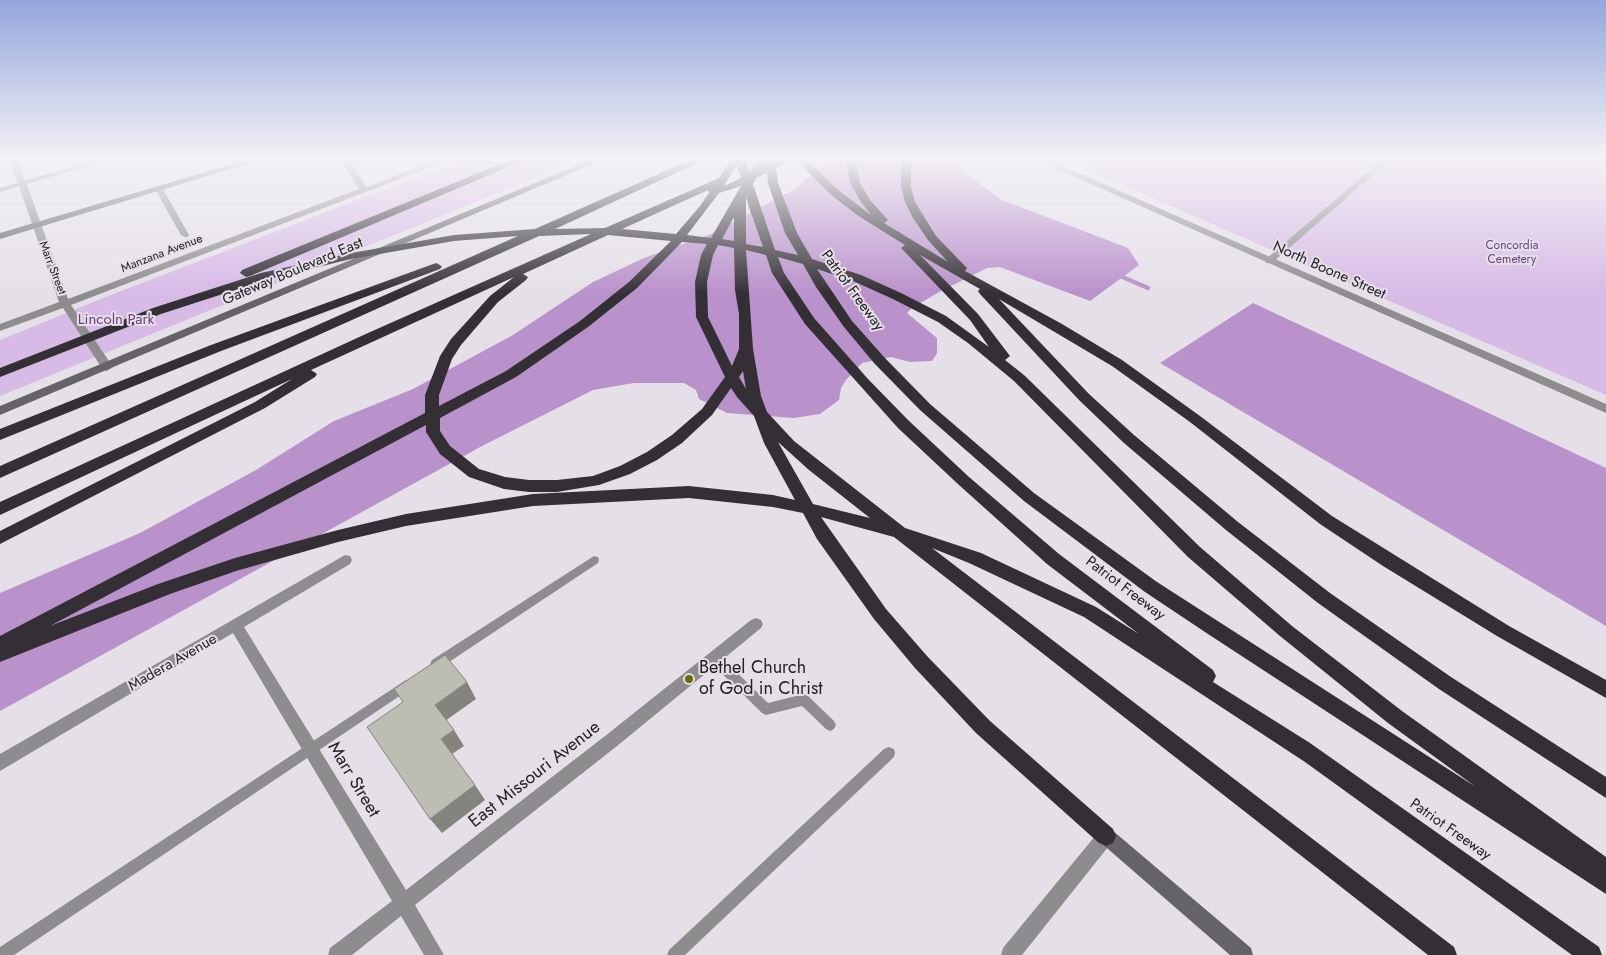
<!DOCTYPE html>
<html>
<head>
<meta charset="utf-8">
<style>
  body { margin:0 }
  canvas { display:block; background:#e5e0e8 }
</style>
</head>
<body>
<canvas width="1606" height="955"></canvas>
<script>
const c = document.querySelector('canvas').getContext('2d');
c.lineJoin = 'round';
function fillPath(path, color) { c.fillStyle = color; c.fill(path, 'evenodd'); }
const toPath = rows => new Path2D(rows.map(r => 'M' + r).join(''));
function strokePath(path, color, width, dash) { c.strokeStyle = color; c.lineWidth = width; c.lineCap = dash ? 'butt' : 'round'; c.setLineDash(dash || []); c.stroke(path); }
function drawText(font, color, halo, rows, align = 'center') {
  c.font = font + ' Jost,sans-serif'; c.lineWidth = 4; c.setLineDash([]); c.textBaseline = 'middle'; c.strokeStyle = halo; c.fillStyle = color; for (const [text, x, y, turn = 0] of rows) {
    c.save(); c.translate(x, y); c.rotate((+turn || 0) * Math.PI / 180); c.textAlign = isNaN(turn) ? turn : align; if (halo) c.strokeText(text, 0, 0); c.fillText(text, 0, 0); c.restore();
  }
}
const green = toPath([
  [461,160,578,160,0,396,0,340,103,298],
  [1065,160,1606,160,1606,395]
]);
const water = toPath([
  [827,160,955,160,971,178,1002,200,1128,248,1139,265,1090,301,1000,267,987,268,939,292,912,308,907,313,937,338,937,353,932,361,910,362,891,357,862,363,846,380,841,388,839,400,820,414,794,418,727,413,699,399,696,390,684,383,634,383,593,390,482,446,0,711,0,593,140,533,256,470,334,421,413,389,513,335,593,282,644,258,711,234,795,189],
  [1253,303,1606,468,1606,626,1160,363]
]);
const stream = toPath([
  [1118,275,1148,288]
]);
const lane = toPath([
  [96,160,108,160,0,192,0,188,96,160],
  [1382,160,1390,160,1272,263,1266,263,1266,259,1382,160],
  [157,188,163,189,189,235,188,237,185,237,181,235,155,189,157,188],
  [594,556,598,557,599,560,598,563,440,668,436,669,432,668,430,664,432,660,594,556],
  [714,653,718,654,768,703,804,694,808,696,834,721,836,725,834,729,830,731,826,729,802,706,766,715,762,713,710,662,708,658,710,654,714,653],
  [406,680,410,681,412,685,410,689,14,955,0,955,0,947,406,680],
  [889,747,894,749,895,753,894,757,685,955,667,955,669,950,884,749,889,747]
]);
const street = toPath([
  [10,160,18,160,68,299,359,189,341,160,349,160,367,187,436,160,449,160,71,305,113,367,107,371,103,370,63,308,0,331,0,324,59,302,10,160],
  [1037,160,1049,160,1606,404,1606,413,1037,160],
  [345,555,350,556,352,560,350,564,244,627,406,890,605,736,751,620,756,618,761,620,763,624,761,628,617,746,415,905,444,955,424,955,401,916,352,955,328,955,330,948,392,901,233,633,0,771,0,754,345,555],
  [1106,827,1112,830,1115,836,1112,842,1022,955,1001,955,1003,948,1100,830,1106,827]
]);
const secondary = toPath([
  [246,160,260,160,0,239,0,233,246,160],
  [590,160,602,160,0,415,0,406,590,160],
  [1106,827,1112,830,1251,948,1253,955,1230,955,1100,842,1097,836,1100,830,1106,827]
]);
const highway = toPath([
  [510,160,525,160,250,276,246,277,240,273,242,270,510,160],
  [690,160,704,160,555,229,605,228,719,178,731,160,746,160,749,172,756,160,790,160,776,168,778,183,797,233,812,259,861,275,901,293,946,316,989,347,970,320,903,250,901,248,905,245,857,215,830,194,796,160,807,160,838,190,871,215,861,202,850,183,846,160,856,160,860,183,870,200,888,220,884,223,948,262,928,240,913,218,905,202,901,187,901,160,911,160,911,187,915,202,936,236,965,266,967,268,965,271,1062,324,1122,360,1200,416,1332,516,1509,626,1606,680,1606,698,1497,636,1383,566,1320,524,1190,422,1112,366,999,299,1089,394,1134,435,1238,522,1330,593,1451,677,1606,777,1606,798,1439,689,1318,603,1226,530,1124,443,1079,400,980,294,978,291,980,289,920,255,978,314,1010,356,1005,360,1024,375,1200,547,1292,626,1402,711,1606,857,1606,894,1208,634,1145,592,1024,501,920,410,874,363,844,327,816,287,803,264,778,257,784,273,814,318,868,379,908,420,969,477,1059,554,1213,670,1216,676,1213,682,1310,743,1599,947,1602,955,1572,955,1305,762,1084,617,969,563,932,548,1454,947,1457,955,1428,955,894,537,821,517,886,609,927,656,990,721,1113,829,1116,836,1113,843,1106,846,1099,843,976,733,915,668,874,619,817,539,803,513,773,507,689,498,533,506,406,526,338,542,236,571,170,594,0,662,0,636,425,413,425,395,440,356,451,339,490,296,514,277,311,370,317,374,315,377,265,408,0,544,0,531,255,402,292,379,0,515,0,502,368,333,591,234,539,236,0,478,0,466,518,236,454,241,351,259,269,279,161,314,0,377,0,368,153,308,261,273,351,253,454,235,535,229,690,160],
  [737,165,741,178,724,186,737,165],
  [767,173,768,183,785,233,798,255,775,250,753,184,756,178,767,173],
  [741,186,711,238,687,235,719,193,741,186],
  [708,190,709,193,700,206,676,234,622,229,708,190],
  [746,196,749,207,763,247,746,244,746,196],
  [734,217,734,241,722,239,734,217],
  [608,235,671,241,629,282,580,321,506,371,439,406,439,395,452,359,461,345,498,302,526,280,528,277,523,274,608,235],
  [682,242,707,244,701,255,695,282,696,317,725,377,702,409,672,435,647,452,620,466,593,476,557,480,529,480,505,477,479,469,450,446,440,431,440,418,516,377,588,327,637,288,682,242],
  [718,245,734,248,735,290,739,314,739,349,732,366,708,317,707,282,713,255,718,245],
  [746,250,766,255,772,273,805,324,898,428,959,485,1047,564,1139,634,1096,607,981,553,905,528,794,441,767,412,761,396,753,349,746,250],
  [817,269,853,281,893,299,938,322,968,343,1014,381,1188,557,1280,636,1388,723,1476,787,1157,582,1034,493,930,404,884,357,852,321,817,269],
  [743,371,746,389,739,377,743,371],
  [731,388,737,397,754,416,764,443,795,500,773,495,689,486,533,494,406,514,338,530,235,558,158,584,50,626,426,425,426,432,440,454,469,477,504,489,529,492,557,492,599,485,630,474,657,460,682,443,712,415,731,388],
  [778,442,809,470,870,518,813,504,778,442],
  [436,263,440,265,442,267,440,269,221,351,0,440,0,429,211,345,436,263]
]);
const shadedWall = toPath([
  [467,682,476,699,445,721,435,705],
  [454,730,464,746,452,754,441,739],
  [475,785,485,800,442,833,430,819]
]);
const building = toPath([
  [445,655,467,682,435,705,454,730,441,739,475,785,430,819,367,727,403,702,394,689,445,655]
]);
const markers = [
  [689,679,5,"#6c6903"]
];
const farParknames = [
  ["Concordia",1512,246],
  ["Cemetery",1512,260]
];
const farStreetnames = [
  ["Manzana Avenue",162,254,-21],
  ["Marr Street",52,268,69]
];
const streetNames = [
  ["North Boone Street",1329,271,24],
  ["Gateway Boulevard East",293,272,-23],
  ["Patriot Freeway",852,291,54],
  ["Patriot Freeway",1125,589,37],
  ["Madera Avenue",173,663,-30],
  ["Patriot Freeway",1450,830,35]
];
const parkNames = [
  ["Lincoln Park",116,320]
];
const nearPoinames = [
  ["Bethel Church",699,669],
  ["of God in Christ",699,690]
];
const nearStreetnames = [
  ["East Missouri Avenue",535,775,-38],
  ["Marr Street",353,780,59]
];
fillPath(green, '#d7bae6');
fillPath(water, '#b991cb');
strokePath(stream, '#b991cb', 4.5);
fillPath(lane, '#8e8c8f');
fillPath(street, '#8e8c8f');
fillPath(secondary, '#666368');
fillPath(highway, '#332f35');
fillPath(shadedWall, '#84847e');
fillPath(building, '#bdbdb4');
strokePath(building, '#84847e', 1);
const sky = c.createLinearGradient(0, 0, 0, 294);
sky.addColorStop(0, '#95a6dc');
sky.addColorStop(0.54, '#f3f1f5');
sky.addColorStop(1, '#f3f1f500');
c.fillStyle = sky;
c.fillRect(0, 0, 1606, 294);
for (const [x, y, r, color] of markers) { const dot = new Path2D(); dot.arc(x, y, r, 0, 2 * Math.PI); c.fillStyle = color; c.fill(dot); strokePath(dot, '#e5e0e8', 2); }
drawText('12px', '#6e3c83', '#e5e0e8', farParknames);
drawText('12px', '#232124', '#e5e0e8', farStreetnames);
drawText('15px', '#232124', '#e5e0e8', streetNames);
drawText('15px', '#6e3c83', '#e5e0e8', parkNames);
drawText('18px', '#232124', '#e5e0e8', nearPoinames, 'left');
drawText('18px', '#232124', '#e5e0e8', nearStreetnames);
</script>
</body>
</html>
